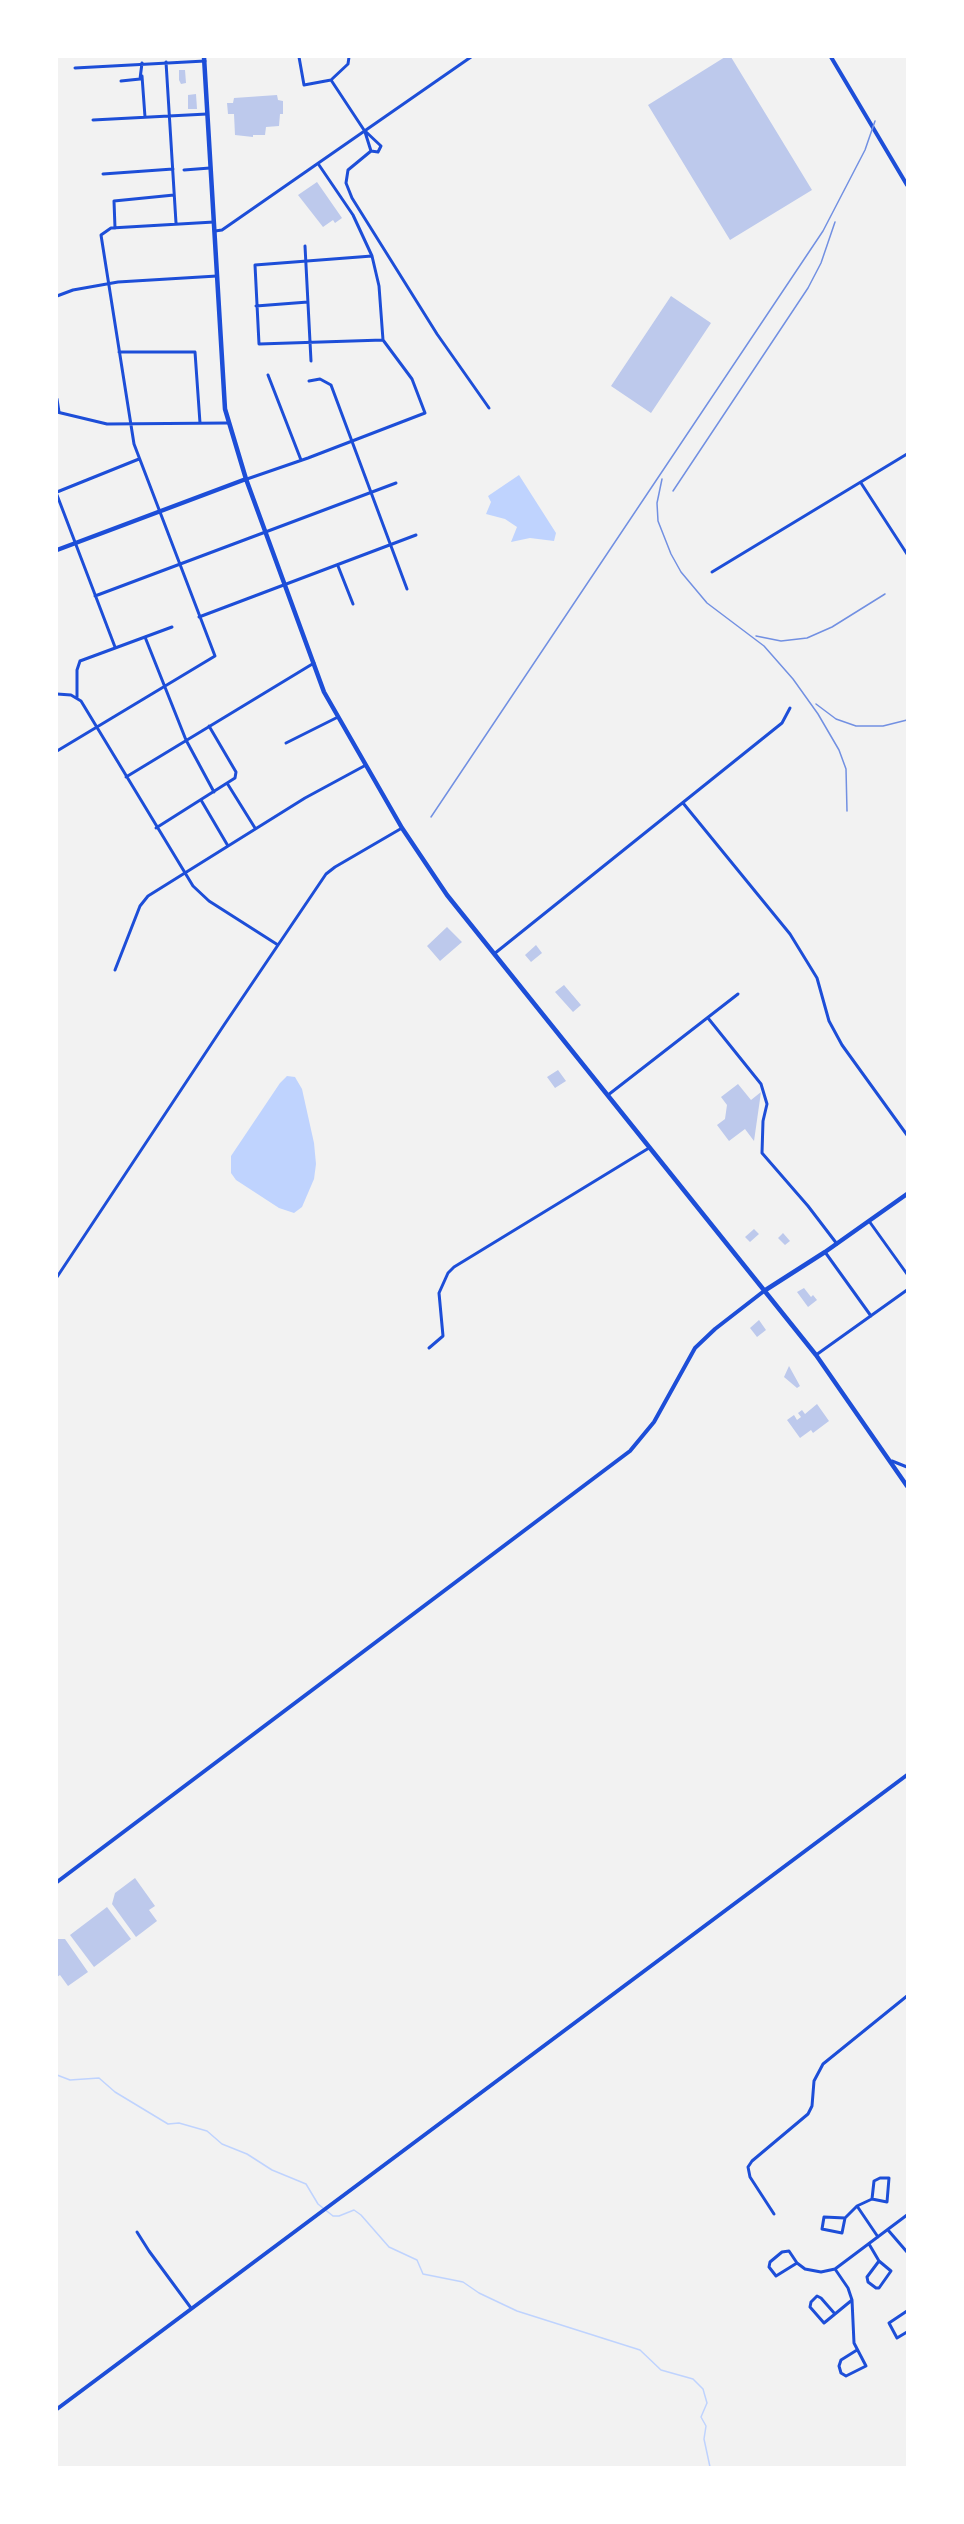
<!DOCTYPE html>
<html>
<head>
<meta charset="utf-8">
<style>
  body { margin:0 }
  #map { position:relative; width:964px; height:2524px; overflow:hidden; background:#f2f2f2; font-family:Rubik,sans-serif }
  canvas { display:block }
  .frame { position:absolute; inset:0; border:58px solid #fff; pointer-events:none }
</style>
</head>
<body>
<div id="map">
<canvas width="964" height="2524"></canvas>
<div class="frame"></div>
</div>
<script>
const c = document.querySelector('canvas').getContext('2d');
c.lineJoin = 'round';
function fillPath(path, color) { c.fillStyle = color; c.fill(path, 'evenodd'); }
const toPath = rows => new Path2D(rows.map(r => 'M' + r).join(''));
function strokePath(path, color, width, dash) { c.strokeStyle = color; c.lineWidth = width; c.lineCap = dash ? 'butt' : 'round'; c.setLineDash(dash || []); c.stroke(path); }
const water = toPath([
  [519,475,556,533,554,541,530,538,511,542,517,527,505,519,486,514,491,502,488,496],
  [287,1076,295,1077,302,1089,314,1143,316,1164,314,1179,302,1207,294,1213,279,1208,236,1180,231,1173,231,1156,280,1083]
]);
const stream = toPath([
  [57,2075,70,2080,99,2078,115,2092,168,2124,179,2123,207,2131,222,2144,247,2154,272,2170,306,2184,318,2204,333,2216,339,2216,354,2210,361,2215,389,2247,417,2260,423,2274,463,2282,479,2293,517,2311,640,2350,661,2370,693,2379,703,2389,707,2403,701,2417,706,2426,704,2439,710,2467]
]);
const building = toPath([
  [725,57,731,57,812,190,730,240,648,105],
  [179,70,185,70,186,83,181,84,179,80],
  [196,94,197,109,188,109,188,95],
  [277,95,278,100,283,101,283,114,280,114,279,126,266,127,265,135,253,135,253,137,235,135,234,114,228,114,227,103,233,103,234,98],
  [317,182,342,218,335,223,333,220,323,227,298,195],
  [671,296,711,323,651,413,611,386],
  [447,927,462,942,440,961,427,946],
  [536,945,542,953,531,962,525,955],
  [564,985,581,1005,573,1012,555,992],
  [558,1070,566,1081,555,1088,547,1077],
  [738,1084,751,1100,761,1092,754,1141,745,1129,729,1141,717,1125,725,1119,727,1105,721,1097],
  [754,1229,759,1234,750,1242,745,1237],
  [783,1233,790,1241,785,1245,778,1238],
  [804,1288,811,1297,813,1295,817,1300,808,1307,797,1292],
  [759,1320,766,1330,757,1337,750,1328],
  [789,1366,800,1386,797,1388,784,1377],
  [817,1404,829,1421,813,1433,811,1430,800,1438,787,1420,794,1415,797,1420,801,1417,798,1413,802,1410,805,1414],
  [135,1878,155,1906,149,1910,157,1921,136,1937,112,1904,115,1893],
  [107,1907,131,1939,94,1967,70,1935],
  [57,1939,65,1939,88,1972,68,1986,60,1975,57,1977]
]);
const minor = toPath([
  [299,57,304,85,331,80,348,64,349,57],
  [166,62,176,223],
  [75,68,205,61],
  [142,76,145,117],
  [331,80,364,130,381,146,378,152,371,151,348,170,346,183,352,198,437,334,489,408],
  [121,81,140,79,142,63],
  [93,120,207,114],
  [365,132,371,151],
  [184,170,210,168],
  [103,174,173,169],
  [115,228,114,201,174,195],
  [215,231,222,230,471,57],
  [305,246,311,361],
  [372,256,255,265,259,344,383,340],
  [57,296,73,290,118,282,217,276],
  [256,306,308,302],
  [119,352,195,352,200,423],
  [268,375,301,460],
  [309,381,320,379,331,385,407,589],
  [57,399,59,412],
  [57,412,107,424,228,423],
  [247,479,308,458,425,413,412,379,383,340,379,286,372,256,353,215,319,165],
  [861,483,907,554],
  [57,492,139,459],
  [57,495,115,647],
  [338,566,353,604],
  [712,572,907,454],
  [95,596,396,483],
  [199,617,416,535],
  [145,637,186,740,214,792],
  [57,694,71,695,81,701,193,886,209,901,278,945],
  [77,697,77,670,80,661,172,627],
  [286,743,338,717],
  [57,751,215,656,134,444,101,235,111,228,214,222],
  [126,777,314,663],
  [227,783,255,828],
  [201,800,228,846],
  [683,803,790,934,817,978,829,1021,842,1045,907,1135],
  [156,828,235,778,236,772,209,726],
  [494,954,782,723,790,708],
  [115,970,140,906,148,896,305,798,366,765],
  [708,1018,761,1084,767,1104,763,1121,762,1153,808,1206,837,1244],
  [608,1095,738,994],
  [869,1221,907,1274],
  [825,1252,871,1316],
  [57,1277,224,1025,326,874,335,867,402,828],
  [429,1348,443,1336,439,1293,448,1273,454,1267,649,1148],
  [816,1355,907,1290],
  [892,1461,907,1467],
  [857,2206,878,2237],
  [774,2214,750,2177,748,2167,752,2161,808,2114,812,2106,814,2081,823,2064,907,1996],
  [845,2218,842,2233,822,2229,824,2217,845,2218,857,2206,872,2199,874,2181,880,2178,889,2178,887,2202,872,2199],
  [888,2230,907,2252],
  [137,2232,149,2251,191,2308],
  [869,2244,879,2261,891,2271,879,2288,876,2288,868,2282,867,2277,879,2261],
  [797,2263,776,2276,769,2267,770,2262,782,2252,789,2251,797,2263,805,2269,821,2272,835,2269,907,2215],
  [835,2269,848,2288,852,2300,854,2343,866,2366,846,2376,841,2373,839,2366,841,2360,857,2350],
  [907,2311,889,2323,897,2338,907,2332],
  [835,2314,821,2298,817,2296,811,2302,810,2307,824,2323,835,2314,852,2300]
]);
const tertiary = toPath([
  [831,57,907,185],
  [57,1882,630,1451,654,1422,695,1348,715,1329,764,1291],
  [57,2409,907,1775]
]);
const secondary = toPath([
  [204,57,225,409,246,479,324,692,402,828,447,895,816,1355,907,1486],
  [57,550,246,479],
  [764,1291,825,1252,907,1194]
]);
const rail = toPath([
  [662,479,657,503,658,521,671,554,681,572,707,603,764,646,793,679,818,714,839,750,846,769,847,811],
  [673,491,808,288,821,263,835,222],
  [756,636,781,641,807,638,832,627,885,594],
  [816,704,836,719,856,726,883,726,907,720],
  [431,817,823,231,865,150,875,121]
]);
fillPath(water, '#bfd3fe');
strokePath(stream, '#bfd3fe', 1.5);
fillPath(building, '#bdc9ec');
strokePath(minor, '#1d4ed8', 3);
strokePath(tertiary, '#1d4ed8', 4);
strokePath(secondary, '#1d4ed8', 4.5);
strokePath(rail, '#7290e2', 1.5);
</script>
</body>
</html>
